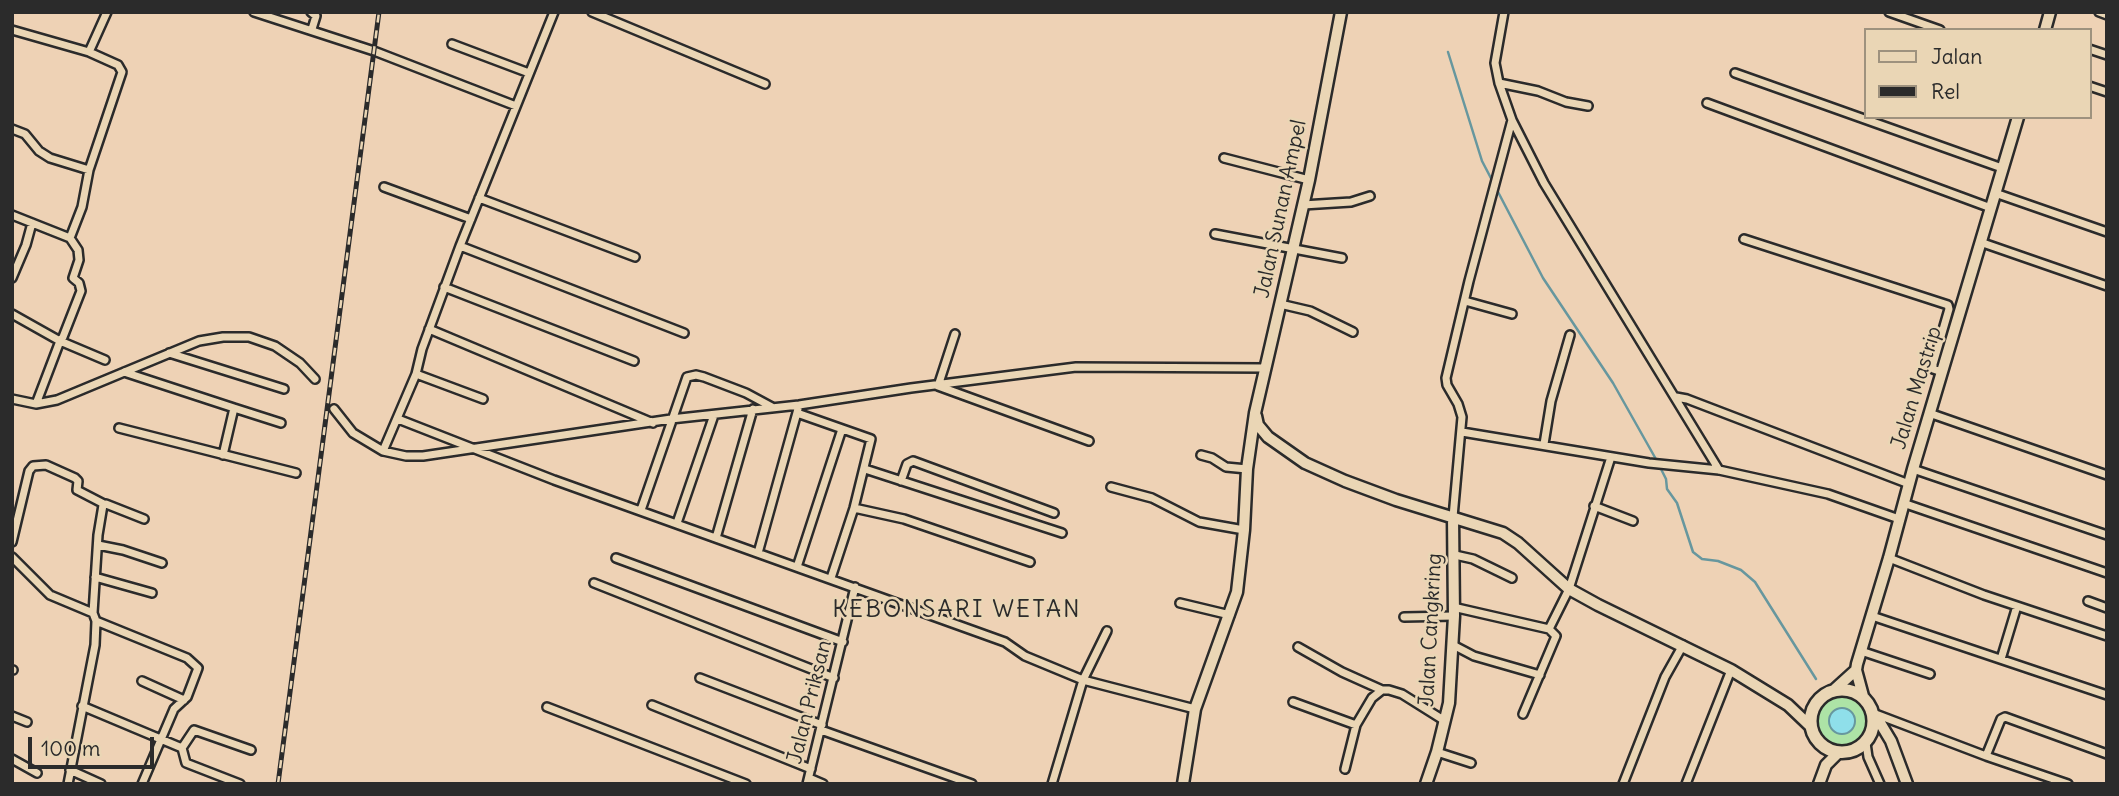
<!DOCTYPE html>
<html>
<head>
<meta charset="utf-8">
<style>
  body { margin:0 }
  #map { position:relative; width:2119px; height:796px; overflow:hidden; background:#eed2b5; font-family:Delius,sans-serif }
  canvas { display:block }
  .frame { position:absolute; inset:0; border:14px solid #2b2b2b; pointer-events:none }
  .legend { position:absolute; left:1864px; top:28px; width:228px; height:91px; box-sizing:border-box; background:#ead6b5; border:2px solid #9e927e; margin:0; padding:9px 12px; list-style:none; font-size:21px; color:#2b2b2b }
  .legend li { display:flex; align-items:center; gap:14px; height:35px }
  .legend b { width:35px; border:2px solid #9e927e }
  .scale { position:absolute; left:28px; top:737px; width:126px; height:32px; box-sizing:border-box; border:4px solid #2b2b2b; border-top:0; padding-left:9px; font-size:21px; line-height:24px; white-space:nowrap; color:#2b2b2b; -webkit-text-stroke:5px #ead6b5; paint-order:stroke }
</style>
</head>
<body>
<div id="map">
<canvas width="2119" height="796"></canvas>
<div class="frame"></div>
<ul class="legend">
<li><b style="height:9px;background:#ead6b5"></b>Jalan</li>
<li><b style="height:9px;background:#2b2b2b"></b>Rel</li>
</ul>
<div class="scale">100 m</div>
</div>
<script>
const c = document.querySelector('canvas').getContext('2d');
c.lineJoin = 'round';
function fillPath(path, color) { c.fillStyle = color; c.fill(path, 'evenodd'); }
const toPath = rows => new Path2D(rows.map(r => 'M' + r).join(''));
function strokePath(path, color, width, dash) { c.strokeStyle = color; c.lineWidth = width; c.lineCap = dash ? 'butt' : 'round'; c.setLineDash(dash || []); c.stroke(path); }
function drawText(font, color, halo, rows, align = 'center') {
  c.font = font + ' Delius,sans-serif'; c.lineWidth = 5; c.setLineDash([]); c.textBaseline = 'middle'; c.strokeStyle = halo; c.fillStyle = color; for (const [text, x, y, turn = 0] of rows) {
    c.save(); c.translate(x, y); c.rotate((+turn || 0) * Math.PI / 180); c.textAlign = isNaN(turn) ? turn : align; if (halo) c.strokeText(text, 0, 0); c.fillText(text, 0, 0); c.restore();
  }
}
const green = toPath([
  '1814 720a27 27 0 1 1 54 0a27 27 0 1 1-54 0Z'
]);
const water = toPath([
  '1829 721a13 13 0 1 1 26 0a13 13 0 1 1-26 0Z'
]);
const stream = toPath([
  [1448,52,1482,161,1494,184],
  [1497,190,1543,278,1613,383,1657,461],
  [1660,467,1666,479,1667,489,1677,503,1693,552,1702,559,1718,561,1741,570,1755,582,1816,679]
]);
const street = toPath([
  [254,12,374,51,516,106],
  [311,12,316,16,312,29],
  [592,12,765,84],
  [1889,12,1940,30],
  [2099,12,2107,15],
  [12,30,89,52,118,65,122,72,89,170,82,207,70,238,12,215],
  [452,44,529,73],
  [2089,49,2107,55],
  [89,52,107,12],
  [1735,73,2002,168],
  [1499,83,1538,91,1566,102,1588,106],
  [2089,86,2107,92],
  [1707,103,1991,208],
  [1512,120,1544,183,1719,470],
  [12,129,25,134,39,151,50,158,89,170],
  [1224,158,1309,180],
  [384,187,471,219],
  [1995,193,2107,232],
  [479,198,635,257],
  [1303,205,1351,202,1370,196],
  [1215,234,1342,258],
  [1744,239,1948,305,1949,309,1933,364,1933,369,1942,372],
  [1980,242,2107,286],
  [460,246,684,333],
  [12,278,26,245,32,223],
  [444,287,634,361],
  [1465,301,1512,314],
  [1280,304,1310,311,1353,332],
  [12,314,60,341,63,337,81,291,79,283,73,278,79,260,78,250,70,238],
  [429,329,653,423],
  [955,334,938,386,1089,441],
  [169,353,284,389],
  [124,372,234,408,223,455],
  [416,374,483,399],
  [1676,397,1687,399,1909,484],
  [12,399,36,404,57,400,199,341,223,337,249,337,275,346,300,363,315,379],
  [36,404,60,341,105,360],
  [234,408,281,423],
  [334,409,353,433,383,451,406,456,423,456,671,419,799,405,911,388,1076,367,1265,368],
  [797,413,871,439,854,508,831,578],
  [1929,413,2107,475],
  [398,419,554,480,1005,642,1025,656,1083,680,1195,709],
  [119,428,296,473],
  [1462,432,1649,463,1719,470,1828,494,1899,519],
  [1544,444,1551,401,1570,335],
  [383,451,416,374,422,349,460,246,554,12],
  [1201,455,1212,458,1226,467,1247,469],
  [865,469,1062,533],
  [1913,469,2107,535],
  [901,481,907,464,913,461,1054,513],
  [1111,487,1152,498,1199,522,1244,530],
  [1903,503,2107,573],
  [1594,506,1633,521],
  [854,508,904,519,1030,562],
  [641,510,687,377,696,375,704,377,746,393,772,407],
  [1453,517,1462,417,1458,404,1447,385,1446,378,1469,281,1512,120,1499,83,1495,63,1504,12],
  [677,523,714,415],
  [716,538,753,409],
  [12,542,29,471,33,466,46,465,75,478,78,481,77,490,104,504],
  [98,545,123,550,162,563],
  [758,553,798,409],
  [1455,555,1473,559,1512,578],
  [12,557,50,595,93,613,96,621,95,645,68,784],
  [616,558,843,642],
  [1889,558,1984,595,2107,636],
  [797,567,842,429],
  [95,577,152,593],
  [594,583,834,678],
  [2088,601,2107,608],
  [1180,603,1230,615],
  [1453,607,1549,629,1569,589,1611,457],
  [93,613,98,535,103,505,106,504,144,519],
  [1872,616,2107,695],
  [1404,617,1454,616],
  [96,621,187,658,198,668,187,697,174,709,142,784],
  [1453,645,1474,656,1540,675],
  [1298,647,1342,672,1382,690],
  [1861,651,1930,674],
  [2001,659,2017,606],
  [12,670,13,670],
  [700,678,822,725],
  [142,681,184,700],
  '1813 721a29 29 0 1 1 58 0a29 29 0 1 1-58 0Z',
  [1293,702,1356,725],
  [652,705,811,769],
  [82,706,182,748],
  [547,707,746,784],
  [1873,713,1986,756,2068,784],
  [1523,714,1556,636,1549,629],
  [12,716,27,722],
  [821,730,972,784],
  [1866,743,1868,757,1880,784],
  [1437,752,1471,763],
  [1986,756,2001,719,2005,717,2107,754],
  [12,759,37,773],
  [1345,769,1356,725,1372,698,1382,690,1389,690,1402,694,1445,721],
  [70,770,101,784],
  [809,778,823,784],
  [240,784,186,763,182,748,194,730,251,750],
  [807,784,855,587],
  [1052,784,1083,680,1107,631],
  [1623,784,1665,677,1683,645],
  [1686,784,1731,670]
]);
const secondary = toPath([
  [2045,30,2050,12],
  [1256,416,1258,425,1268,437,1305,463,1345,481,1396,500,1503,533,1518,543,1569,589,1598,605,1731,670,1788,705,1809,725],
  '1810 721a32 32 0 1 1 64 0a32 32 0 1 1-64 0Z',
  [1835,689,1856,670],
  [1863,696,1856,670,1857,664,1889,558,1913,469,2018,117],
  [1874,718,1879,721,1891,741,1907,784],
  [1183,784,1195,709,1237,592,1244,530,1247,469,1255,413,1309,180,1341,12],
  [1426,784,1437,752,1449,703,1454,616,1453,517],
  [1819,784,1826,765,1838,753]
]);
const rail = toPath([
  [278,784,379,12]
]);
const streetNames = [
  ["Jalan Sunan Ampel",1281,209,-78],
  ["Jalan Mastrip",1917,388,-73],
  ["Jalan Cangkring",1431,630,-87],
  ["Jalan Priksan",810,702,-76]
];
const quarterNames = [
  ["KEBONSARI WETAN",957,610]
];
fillPath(green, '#ade3a6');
fillPath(water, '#8fdfea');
strokePath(water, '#67979e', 2);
strokePath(stream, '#67979e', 2.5);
strokePath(street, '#2b2b2b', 12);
strokePath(secondary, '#2b2b2b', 15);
strokePath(street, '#ead6b5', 7);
strokePath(secondary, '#ead6b5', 10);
strokePath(rail, '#2b2b2b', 5);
strokePath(rail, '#ead6b5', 2.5, [8]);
drawText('21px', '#2b2b2b', '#ead6b5', streetNames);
c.letterSpacing = '2px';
drawText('24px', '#2b2b2b', '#ead6b5', quarterNames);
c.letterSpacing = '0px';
</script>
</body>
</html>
